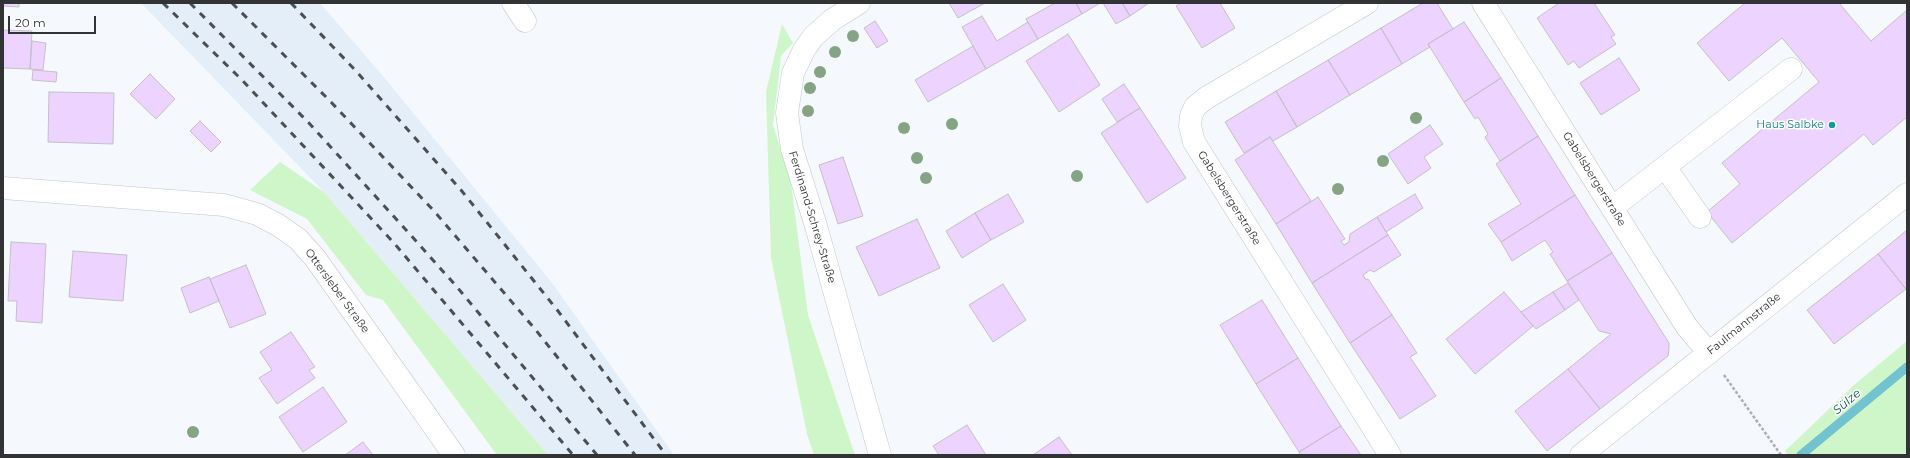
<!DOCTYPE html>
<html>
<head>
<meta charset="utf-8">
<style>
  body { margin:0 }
  #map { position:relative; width:1910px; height:458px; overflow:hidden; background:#f5f9fe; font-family:Montserrat,sans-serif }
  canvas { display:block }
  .frame { position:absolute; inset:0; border:4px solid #323335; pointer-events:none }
  .scale { position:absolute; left:8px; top:16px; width:88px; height:18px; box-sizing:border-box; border:2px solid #323335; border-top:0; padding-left:5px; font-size:12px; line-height:14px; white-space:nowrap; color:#323335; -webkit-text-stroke:3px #fff; paint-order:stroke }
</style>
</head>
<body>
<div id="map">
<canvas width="1910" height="458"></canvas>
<div class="frame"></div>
<div class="scale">20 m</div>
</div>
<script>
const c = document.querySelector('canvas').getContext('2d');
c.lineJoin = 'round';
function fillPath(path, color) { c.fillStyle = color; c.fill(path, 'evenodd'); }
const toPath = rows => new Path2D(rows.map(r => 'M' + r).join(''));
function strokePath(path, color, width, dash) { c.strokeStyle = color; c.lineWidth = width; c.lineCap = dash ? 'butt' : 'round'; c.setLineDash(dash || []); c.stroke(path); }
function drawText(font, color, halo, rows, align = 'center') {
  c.font = font + ' Montserrat,sans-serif'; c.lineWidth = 3; c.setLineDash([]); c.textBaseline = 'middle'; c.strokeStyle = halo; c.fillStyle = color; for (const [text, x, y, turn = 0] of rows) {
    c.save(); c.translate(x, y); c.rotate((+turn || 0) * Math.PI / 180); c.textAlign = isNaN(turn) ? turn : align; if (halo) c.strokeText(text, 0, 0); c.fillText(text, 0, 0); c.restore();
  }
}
const built = toPath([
  [141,3,320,3,383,76,553,284,674,455,548,455,324,192]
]);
const green = toPath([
  [782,24,793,43,781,56,773,125,791,183,808,315,855,455,814,455,807,434,771,258,766,92],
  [280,162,324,192,548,455,497,455,383,300,366,295,307,219,250,190],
  [1907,341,1907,455,1788,455,1785,451,1854,385]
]);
const stream = toPath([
  [1801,455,1907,367]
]);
const building = toPath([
  [3,3,19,3,19,7,3,6,3,3],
  [949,3,985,3,958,18,949,3],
  [1055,3,1076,3,1082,14,1038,39,1026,19,1055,3],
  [1076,3,1100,3,1082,14,1076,3],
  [1103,3,1122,3,1130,16,1116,24,1103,3],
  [1122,3,1149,3,1130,16,1122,3],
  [1181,3,1220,3,1235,28,1202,48,1176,6,1181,3],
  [1423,3,1437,3,1453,29,1428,44,1430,47,1402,64,1381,28,1423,3],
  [1559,3,1594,3,1615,35,1611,37,1616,44,1579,68,1574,61,1568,65,1537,18,1559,3],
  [1745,3,1839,3,1871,41,1907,10,1907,117,1873,145,1864,134,1732,243,1707,212,1740,184,1722,163,1819,82,1782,38,1729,81,1697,43,1745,3],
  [982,16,997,41,1028,22,1038,39,986,69,962,27,982,16],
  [875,21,888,41,877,48,864,28,875,21],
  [1464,22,1501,78,1464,102,1428,44,1464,22],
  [1381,28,1402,64,1350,95,1328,60,1381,28],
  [3,30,32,31,30,69,3,68,3,30],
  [1068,34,1100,85,1059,112,1026,61,1068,34],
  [32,41,46,43,43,70,30,69,32,41],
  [973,46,986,69,928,102,915,80,973,46],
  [1619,58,1640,90,1601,115,1580,83,1619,58],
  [1328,60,1350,95,1297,127,1276,91,1328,60],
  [33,70,57,72,56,82,32,80,33,70],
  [150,74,175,99,156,119,130,94,150,74],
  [1501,78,1538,136,1500,161,1485,137,1488,134,1478,117,1475,119,1464,102,1501,78],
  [1124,84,1140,108,1117,122,1102,99,1124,84],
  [1276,91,1297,127,1273,141,1270,137,1244,153,1225,122,1276,91],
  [49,92,114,93,113,144,48,142,49,92],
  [1140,108,1186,178,1147,203,1101,133,1140,108],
  [200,121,221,142,211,152,190,131,200,121],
  [1430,125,1443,144,1424,157,1431,168,1408,184,1388,154,1430,125],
  [1538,136,1575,195,1501,242,1488,224,1521,204,1496,164,1538,136],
  [1270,137,1311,201,1276,224,1235,160,1270,137],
  [843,157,863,216,838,224,819,165,843,157],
  [1008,194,1024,222,991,240,975,213,1008,194],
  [1415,194,1423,208,1386,232,1377,217,1415,194],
  [1575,195,1612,253,1567,281,1550,254,1553,252,1545,240,1512,261,1501,242,1575,195],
  [1318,197,1345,239,1341,241,1344,245,1349,242,1350,234,1377,217,1388,235,1312,283,1276,224,1318,197],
  [975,213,991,240,962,258,946,231,975,213],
  [917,219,940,268,879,296,856,247,917,219],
  [1907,230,1907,288,1906,289,1878,254,1907,230],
  [1388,235,1401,255,1374,272,1370,270,1363,275,1366,280,1368,279,1392,315,1350,343,1312,283,1388,235],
  [11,242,46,244,42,323,16,321,17,301,8,301,11,242],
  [73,251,127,255,123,301,69,297,73,251],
  [1612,253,1669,343,1669,349,1668,356,1600,409,1568,369,1611,334,1599,331,1567,281,1612,253],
  [1878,254,1906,289,1834,344,1807,310,1878,254],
  [246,265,266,314,230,328,210,279,246,265],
  [209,277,219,301,190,313,181,288,209,277],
  [1568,283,1579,300,1565,310,1553,292,1568,283],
  [1003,284,1026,320,993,342,969,305,1003,284],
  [1504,292,1533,326,1475,374,1446,339,1504,292],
  [1553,292,1565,310,1536,329,1521,312,1553,292],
  [1262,300,1298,358,1256,384,1220,325,1262,300],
  [1392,315,1417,353,1410,357,1436,396,1400,419,1350,343,1392,315],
  [291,332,315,367,309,370,315,378,277,404,259,378,272,370,260,352,291,332],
  [1298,358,1341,426,1299,452,1256,384,1298,358],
  [1568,369,1600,409,1547,451,1515,411,1568,369],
  [323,387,347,422,303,452,279,417,323,387],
  [967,425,986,455,939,455,933,446,967,425],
  [1341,426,1361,455,1300,455,1299,452,1341,426],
  [1059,437,1072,455,1033,455,1059,437],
  [363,442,373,455,345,455,363,442]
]);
const path = toPath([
  [1724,375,1781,455]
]);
const minor = toPath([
  [513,3,525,21],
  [859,3,832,20,813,37,804,50,793,73,787,113,792,149,816,226,880,455],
  [1367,3,1206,98,1195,107,1191,116,1190,126,1194,142,1390,455],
  [1483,3,1687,327,1709,353],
  [1665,167,1700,217],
  [1612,208,1791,69]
]);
const major = toPath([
  [3,188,224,205,257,214,278,225,298,239,315,258,454,455],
  [1581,455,1907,194]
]);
const rail = toPath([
  [163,3,242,80,394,243,573,455],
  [190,3,308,122,407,231,457,287,597,455],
  [232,3,330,101,434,211,535,329,635,455],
  [291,3,357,72,461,190,558,311,666,455]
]);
const trees = [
  [853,36],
  [835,52],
  [820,72],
  [810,88],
  [808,111],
  [1416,118],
  [952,124],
  [904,128],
  [917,158],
  [1383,161],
  [1077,176],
  [926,178],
  [1338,189],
  [193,432]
];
const markers = [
  [1832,125,4,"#0f9aa8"]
];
const cultureNames = [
  ["Haus Salbke",1824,125]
];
const streetNames = [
  ["Gabelsbergerstraße",1594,179,58],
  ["Gabelsbergerstraße",1229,198,58],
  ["Ferdinand-Schrey-Straße",812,217,73],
  ["Ottersleber Straße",337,291,54],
  ["Faulmannstraße",1744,324,-39]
];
const waterNames = [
  ["Sülze",1847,402,-40]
];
fillPath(built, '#e4eef9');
fillPath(green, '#cff6c8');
strokePath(stream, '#71c3cf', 9);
fillPath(building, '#edd3ff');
strokePath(building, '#c3c0c5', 1);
strokePath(minor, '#c2c6cb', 23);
strokePath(major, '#c2c6cb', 23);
strokePath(path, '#abaeb2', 2.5, [3, 2]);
strokePath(minor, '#fff', 22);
strokePath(major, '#fff', 22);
strokePath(rail, '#4d4e51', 3, [7, 7]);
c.fillStyle = '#84a483';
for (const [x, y] of trees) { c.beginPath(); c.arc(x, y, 6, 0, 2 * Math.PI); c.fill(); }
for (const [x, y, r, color] of markers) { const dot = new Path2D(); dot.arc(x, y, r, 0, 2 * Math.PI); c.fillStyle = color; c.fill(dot); strokePath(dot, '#fff', 1.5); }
drawText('11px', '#0d838f', '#fff', cultureNames, 'right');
drawText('11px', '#323335', '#fff', streetNames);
drawText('italic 12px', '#0d565f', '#fff', waterNames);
</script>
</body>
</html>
